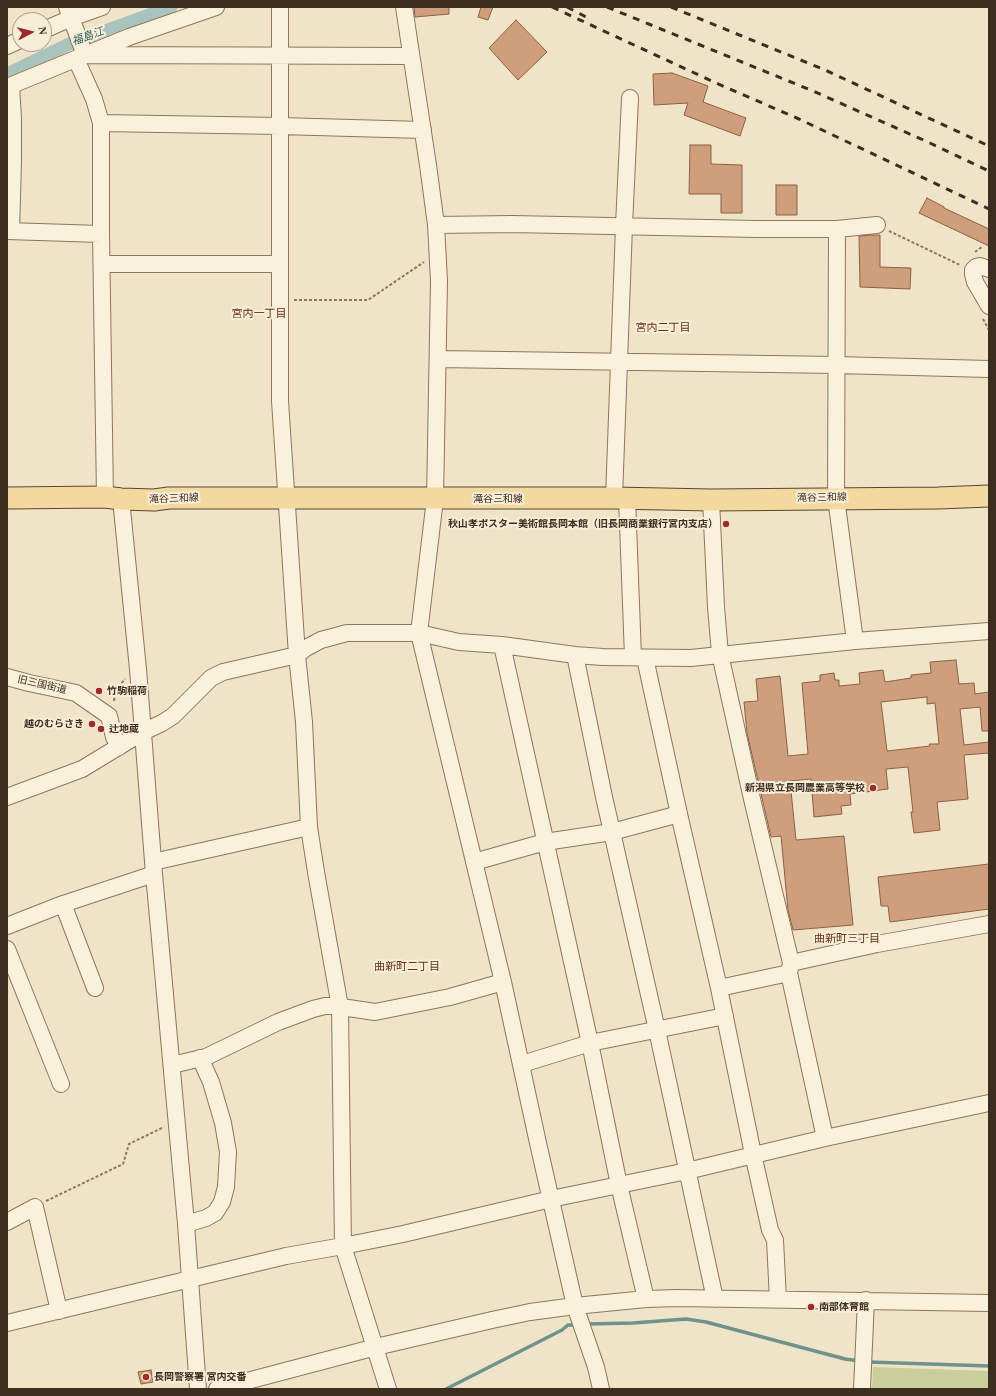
<!DOCTYPE html>
<html>
<head>
<meta charset="utf-8">
<style>
  body { margin:0 }
  #map { position:relative; width:996px; height:1396px; overflow:hidden; background:#f0e4c8; font-family:"Times New Roman",serif }
  canvas { display:block }
  .frame { position:absolute; inset:0; border:8px solid #3d2e20; pointer-events:none }
  .north { position:absolute; left:12px; top:12px; width:40px; height:40px; box-sizing:border-box; background:#f7eed8; border:1px solid #ada18e; border-radius:50%; rotate:83deg; font-size:11px; font-weight:700; line-height:16px; text-align:center; color:#3d2e20 }
  .north::after { content:''; display:block; margin:auto; width:14px; height:18px; background:#9e2a2b; clip-path:polygon(50% 0,100% 100%,50% 72%,0 100%) }
</style>
</head>
<body>
<div id="map">
<canvas width="996" height="1396"></canvas>
<div class="frame"></div>
<div class="north">N</div>
</div>
<script>
const c = document.querySelector('canvas').getContext('2d');
c.lineJoin = 'round';
function fillPath(path, color) { c.fillStyle = color; c.fill(path, 'evenodd'); }
const toPath = rows => new Path2D(rows.map(r => 'M' + r).join(''));
function strokePath(path, color, width, dash) { c.strokeStyle = color; c.lineWidth = width; c.lineCap = dash ? 'butt' : 'round'; c.setLineDash(dash || []); c.stroke(path); }
function drawText(font, color, halo, rows, align = 'center') {
  c.font = font + ' "Times New Roman","Noto Sans JP",serif'; c.lineWidth = 4; c.setLineDash([]); c.textBaseline = 'middle'; c.strokeStyle = halo; c.fillStyle = color; for (const [text, x, y, turn = 0] of rows) {
    c.save(); c.translate(x, y); c.rotate((+turn || 0) * Math.PI / 180); c.textAlign = isNaN(turn) ? turn : align; if (halo) c.strokeText(text, 0, 0); c.fillText(text, 0, 0); c.restore();
  }
}
const green = toPath([
  [873,1367,989,1371,989,1389,872,1389]
]);
const stream = toPath([
  [586,1324,633,1323,686,1319,706,1322,845,1359,860,1361],
  [868,1362,989,1366],
  [446,1389,562,1330,568,1325,577,1325]
]);
const canal = toPath([
  [7,74,69,44,171,7]
]);
const building = toPath([
  [414,7,449,7,449,14,415,17,414,7],
  [481,7,493,7,488,20,478,17,481,7],
  [516,20,547,52,518,80,489,48,516,20],
  [672,73,708,86,703,102,746,118,740,136,684,115,688,103,654,105,653,74,672,73],
  [690,145,711,145,711,164,742,165,742,213,721,213,721,194,689,194,690,145],
  [776,185,797,185,797,215,776,215,776,185],
  [927,198,944,207,944,208,989,229,989,246,919,213,927,198],
  [871,235,880,235,880,267,911,268,910,289,860,287,859,236,871,235],
  [956,660,959,684,974,683,975,694,989,692,989,731,982,731,980,707,960,709,964,745,989,742,989,753,964,755,968,799,937,802,940,830,914,833,911,812,913,812,908,767,886,769,888,789,850,794,851,805,841,806,842,814,814,817,811,779,790,781,796,840,844,836,853,925,793,930,788,910,781,836,771,837,747,733,744,702,758,701,756,679,780,676,788,756,808,754,802,683,820,681,820,675,834,673,835,680,839,680,839,686,860,684,859,673,883,670,885,682,911,678,911,675,931,673,930,662,956,660],
  [927,697,927,704,935,703,939,744,929,744,930,746,887,751,881,702,927,697],
  [989,864,989,909,890,922,888,906,881,906,878,877,989,864],
  [151,1370,153,1382,141,1384,138,1372,151,1370]
]);
const path = toPath([
  [889,231,960,265],
  [975,252,983,246],
  [294,300,368,300,424,262],
  [983,319,989,330],
  [114,701,116,690,125,679],
  [46,1201,123,1164,129,1144,164,1127]
]);
const minor = toPath([
  [67,7,85,55],
  [280,7,280,401,297,655,304,722,309,827,316,872,340,1007,343,1246,388,1389],
  [404,7,428,165,436,225,439,281,435,499,419,633,503,982,538,1143,575,1306,596,1367,601,1389],
  [44,30,71,18,102,7],
  [7,46,20,40],
  [85,55,411,56],
  [76,59,94,99,101,123,101,234,105,497],
  [11,86,13,118,13,162,11,231],
  [7,87,129,37,216,7],
  [101,123,280,126,423,130],
  [436,225,512,224,757,229,837,229,877,225],
  [837,229,836,498,855,641],
  [7,231,101,234],
  [102,264,279,264],
  [989,269,980,266,976,267,973,270,973,274,975,282,989,306],
  [439,359,836,365,989,369],
  [614,498,624,226,630,98],
  [627,498,633,657],
  [121,499,138,669,154,874,186,1224,198,1389],
  [711,500,716,607,720,654,752,799,791,963,789,973,825,1138],
  [502,645,590,1043,619,1185,646,1299],
  [575,655,604,797,657,1030,715,1299],
  [645,658,679,814,719,988,753,1154,770,1230,775,1240,778,1300],
  [7,677,29,683,76,693,109,716,114,737,119,747],
  [7,797,82,769,143,732,162,723,173,716,211,678,223,672,297,655,306,648,321,640,347,633,419,633,459,642,502,645,575,655,603,657,691,658,855,641,989,631],
  [153,862,309,827],
  [474,862,545,842,612,832,679,814],
  [63,904,95,988],
  [7,926,63,904,154,874],
  [7,949,61,1084],
  [791,963,877,944,989,924],
  [719,988,789,973],
  [522,1064,590,1043,725,1016],
  [172,1065,206,1057,278,1022,313,1009,325,1006,335,1006,375,1012,450,997,503,982],
  [7,1222,35,1207,59,1311],
  [186,1224,206,1218,215,1213,222,1202,226,1187,228,1152,223,1123,211,1082,200,1058],
  [7,1323,286,1256,343,1246,403,1234,551,1199,687,1171,825,1138,989,1103],
  [217,1389,376,1347,492,1320,530,1312,575,1306,646,1299,677,1298,989,1303],
  [862,1389,866,1300]
]);
const major = toPath([
  [7,498,105,497,121,499,154,500,169,498,614,498,711,500,938,498,989,496]
]);
const rail = toPath([
  [552,7,716,83,799,119,989,209],
  [567,7,588,18],
  [607,7,813,91,930,143,989,171],
  [671,7,825,70,989,146]
]);
const markers = [
  [726,524,4,"#9e2a2b"],
  [99,691,4,"#9e2a2b"],
  [92,724,4,"#9e2a2b"],
  [101,729,4,"#9e2a2b"],
  [873,788,4,"#9e2a2b"],
  [811,1307,4,"#9e2a2b"],
  [146,1377,4,"#9e2a2b"]
];
const streetNames = [
  ["滝谷三和線",822,498,-1],
  ["滝谷三和線",174,499,-2],
  ["滝谷三和線",498,499],
  ["旧三国街道",42,685,13]
];
const poiNames = [
  ["秋山孝ポスター美術館長岡本館（旧長岡商業銀行宮内支店）",718,524,"right"],
  ["竹駒稲荷",107,691],
  ["越のむらさき",84,724,"right"],
  ["辻地蔵",109,729],
  ["新潟県立長岡農業高等学校",865,788,"right"],
  ["南部体育館",819,1307],
  ["長岡警察署 宮内交番",154,1377]
];
const waterNames = [
  ["福島江",88,37,-20]
];
const neighbourhoodNames = [
  ["宮内一丁目",259,314],
  ["宮内二丁目",663,328],
  ["曲新町三丁目",847,939],
  ["曲新町二丁目",407,967]
];
fillPath(green, '#c9cf9b');
strokePath(stream, '#6f938a', 3.5);
strokePath(canal, '#a9c4bc', 13);
fillPath(building, '#cf9f7d');
strokePath(building, '#8d5f41', 1);
strokePath(minor, '#8d765c', 18);
strokePath(major, '#5b4430', 23);
strokePath(path, '#8d765c', 2, [3, 2]);
strokePath(minor, '#faf1dc', 16);
strokePath(major, '#f3d9a0', 21);
strokePath(rail, '#3d2e20', 3, [7, 7]);
for (const [x, y, r, color] of markers) { const dot = new Path2D(); dot.arc(x, y, r, 0, 2 * Math.PI); c.fillStyle = color; c.fill(dot); strokePath(dot, '#f7eed8', 1.5); }
drawText('10px', '#3d2e20', '#f7eed8', streetNames);
drawText('bold 10px', '#3d2e20', '#f7eed8', poiNames, 'left');
drawText('italic 11px', '#2f5d5a', '#f7eed8', waterNames);
drawText('11px', '#6b2e1e', '#f7eed8', neighbourhoodNames);
</script>
</body>
</html>
